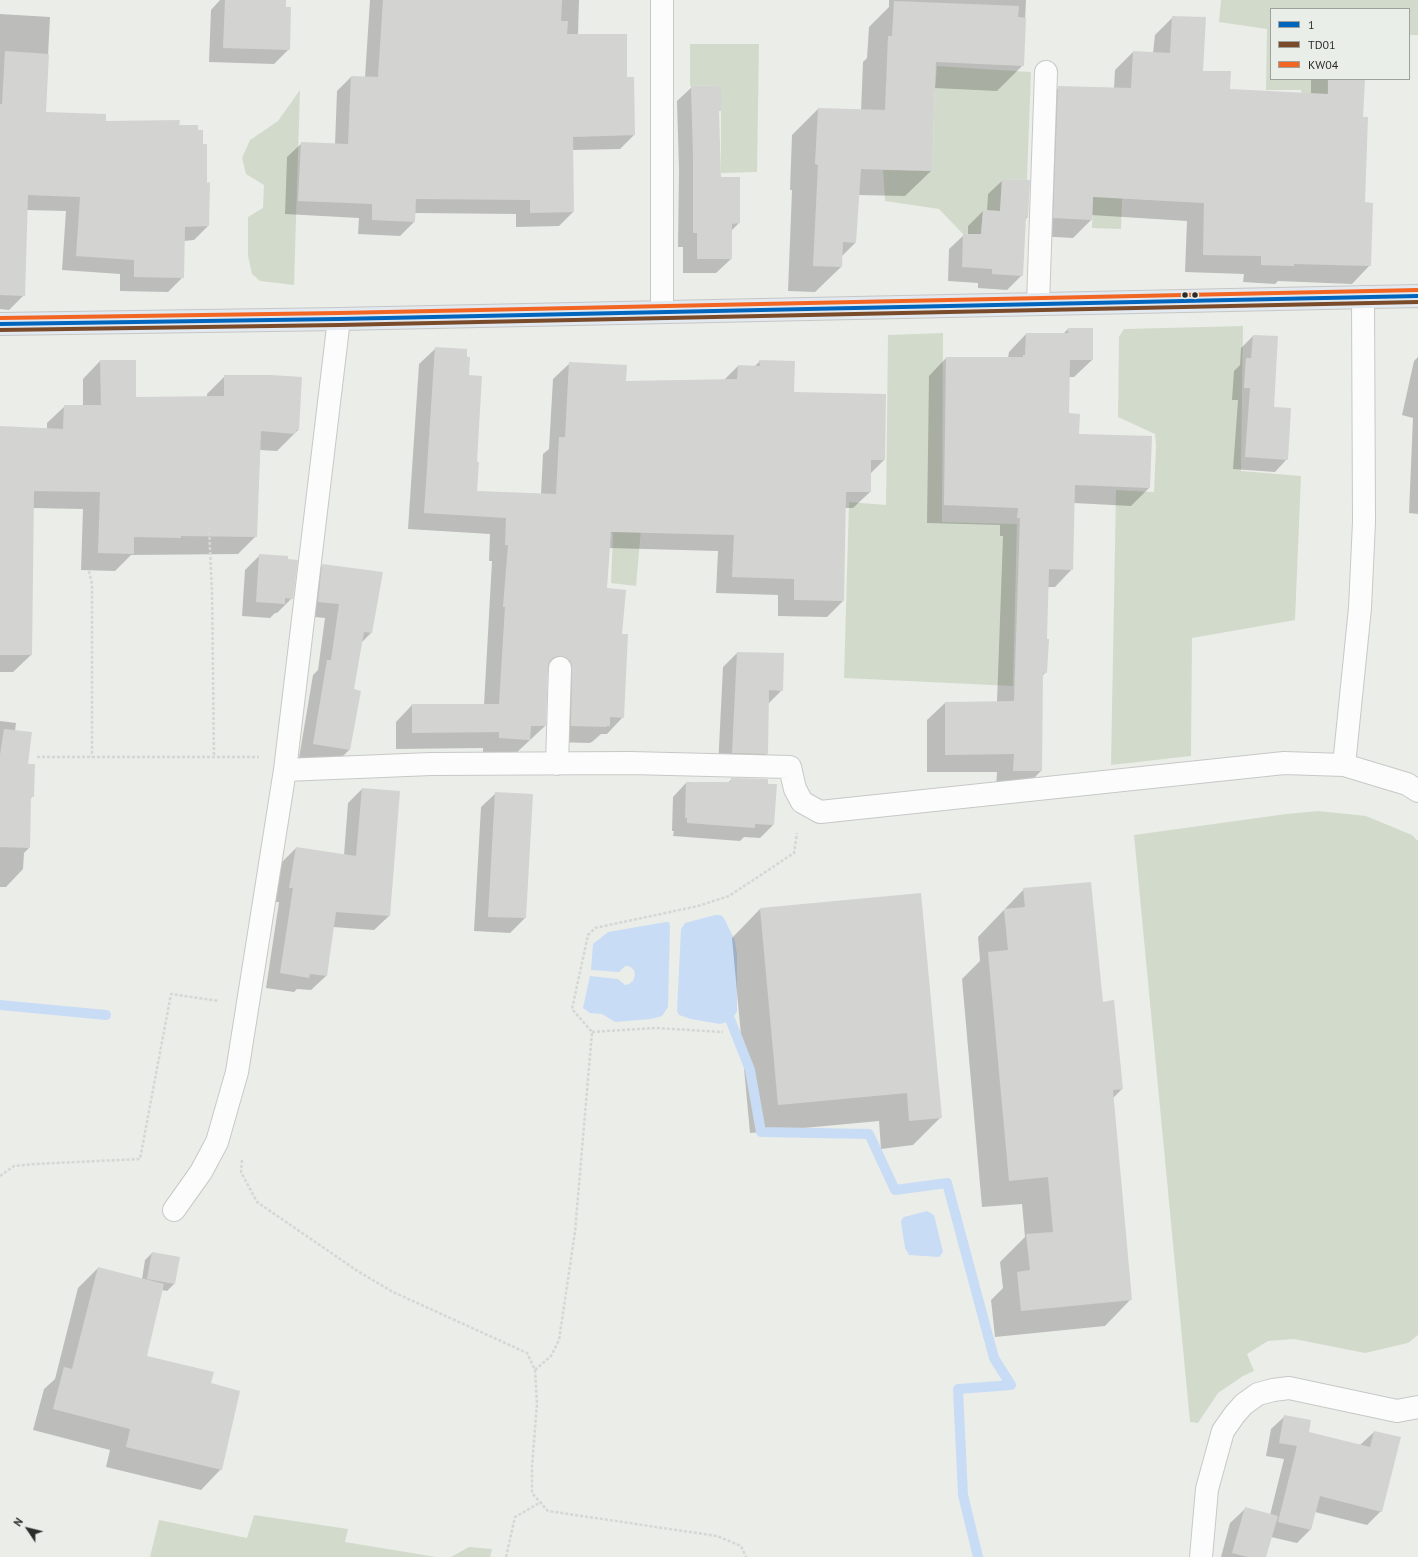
<!DOCTYPE html>
<html>
<head>
<meta charset="utf-8">
<style>
  body { margin:0 }
  #map { position:relative; width:1418px; height:1557px; overflow:hidden; background:#ebede9; font-family:"PT Sans",sans-serif }
  canvas { display:block }
  .legend { position:absolute; left:1270px; top:8px; width:140px; height:72px; box-sizing:border-box; background:#eaeee8; border:1px solid #9ea19c; margin:0; padding:5px 7px; list-style:none; font-size:12px; color:#2c2d2b }
  .legend li { display:flex; align-items:center; gap:8px; height:20px }
  .legend b { width:20px; border:1px solid #9ea19c }
  .north { position:absolute; left:8px; top:1509px; width:40px; height:40px; -webkit-text-stroke:3px #eaeee8; paint-order:stroke; rotate:305deg; font-size:11px; font-weight:700; line-height:16px; text-align:center; color:#2c2d2b }
  .north::after { content:''; display:block; margin:auto; width:14px; height:18px; background:#2c2d2b; clip-path:polygon(50% 0,100% 100%,50% 72%,0 100%) }
</style>
</head>
<body>
<div id="map">
<canvas width="1418" height="1557"></canvas>
<ul class="legend">
<li><b style="height:5px;background:#0065bd"></b>1</li>
<li><b style="height:5px;background:#7a4b2a"></b>TD01</li>
<li><b style="height:5px;background:#f26522"></b>KW04</li>
</ul>
<div class="north">N</div>
</div>
<script>
const c = document.querySelector('canvas').getContext('2d');
c.lineJoin = 'round';
function fillPath(path, color) { c.fillStyle = color; c.fill(path, 'evenodd'); }
const toPath = rows => new Path2D(rows.map(r => 'M' + r).join(''));
function strokePath(path, color, width, dash) { c.strokeStyle = color; c.lineWidth = width; c.lineCap = dash ? 'butt' : 'round'; c.setLineDash(dash || []); c.stroke(path); }
const green = toPath([
  [1221,0,1418,0,1418,35,1409,35,1409,9,1271,9,1271,79,1328,79,1327,119,1303,106,1301,90,1266,90,1267,29,1219,22],
  [690,44,759,44,757,172,721,173,721,85,690,86],
  [937,66,1031,72,1027,180,1002,179,1000,211,983,210,981,234,963,234,939,209,885,201,883,170,932,171,935,88],
  [300,90,294,285,260,281,252,274,248,256,248,217,263,208,264,185,246,174,242,158,250,140,278,121],
  [1095,146,1124,147,1121,229,1092,228],
  [1243,326,1241,471,1301,476,1295,620,1192,638,1191,756,1111,765,1116,490,1154,492,1156,446,1155,434,1118,417,1119,337,1124,329],
  [943,333,942,522,1017,524,1013,686,844,678,849,502,886,505,888,335],
  [649,439,636,586,611,583,613,533,604,532],
  [1318,811,1366,816,1412,835,1418,841,1418,1335,1408,1343,1365,1353,1294,1339,1268,1341,1247,1354,1254,1371,1243,1376,1218,1393,1198,1423,1190,1422,1134,835,1286,814],
  [254,1515,348,1529,345,1542,436,1557,150,1557,159,1520,247,1538],
  [469,1547,492,1549,490,1557,451,1557]
]);
const water = toPath([
  [715,915,721,915,724,918,735,941,737,954,737,1011,733,1018,727,1022,720,1024,691,1019,679,1015,677,1011,681,929,685,923],
  [666,922,669,922,670,926,668,1007,662,1016,651,1019,615,1022,602,1014,590,1013,583,1008,590,976,618,979,625,985,629,984,633,981,635,975,634,970,629,966,625,966,619,972,591,970,593,944,608,932],
  [927,1211,934,1215,943,1252,939,1257,909,1255,905,1248,901,1222,902,1219,904,1217]
]);
const shadow = toPath([
  [220,0,285,0,289,49,274,64,209,62,211,10],
  [370,0,579,0,578,35,626,78,634,78,634,135,620,149,572,150,573,212,559,226,516,227,516,214,415,213,414,222,400,236,358,234,359,218,285,214,287,157,302,143,335,144,337,91,351,77,365,77],
  [889,0,1026,0,1023,65,997,91,934,88,931,171,905,196,858,195,855,243,841,257,841,267,815,292,788,291,792,190,790,190,792,135,818,109,861,111,863,62,867,58,869,27,889,7],
  [0,14,50,17,45,113,105,122,178,126,197,131,206,184,208,226,194,240,184,241,183,277,168,292,120,291,120,274,62,270,66,211,26,210,24,295,9,310,0,309],
  [1173,17,1202,72,1229,90,1311,94,1311,79,1364,79,1362,118,1364,203,1370,265,1352,284,1278,281,1275,284,1243,282,1244,274,1185,272,1187,221,1091,215,1091,220,1073,238,1036,236,1041,106,1059,87,1114,88,1115,70,1133,52,1153,53,1155,35],
  [692,87,721,110,718,112,720,178,739,223,731,231,731,259,716,273,683,273,683,247,678,247,679,170,677,101],
  [1003,180,1028,217,1024,220,1022,275,1007,290,978,288,978,283,948,281,949,249,964,235,968,235,968,226,983,211,987,211,988,194],
  [1068,329,1092,360,1074,377,1069,377,1068,414,1078,434,1149,488,1131,506,1074,503,1072,569,1055,587,1047,587,1046,672,1042,676,1041,771,1023,789,996,788,997,772,927,772,927,720,945,703,997,702,1003,536,1000,536,1000,525,927,523,929,376,946,358,1008,358,1009,352,1026,334,1063,334],
  [1253,336,1287,459,1275,472,1233,469,1238,400,1232,400,1234,371,1240,365,1241,348],
  [436,348,468,376,476,463,476,492,541,494,543,454,549,449,553,379,570,363,625,382,724,380,738,366,754,367,760,361,793,393,884,460,870,474,870,492,853,508,845,508,843,601,827,617,778,616,778,595,716,593,718,551,609,548,606,589,621,635,623,717,607,734,601,734,592,742,589,743,555,742,550,674,546,673,545,726,513,756,483,754,483,748,396,749,396,722,412,705,484,705,492,561,489,561,490,534,408,529,419,364],
  [1418,357,1418,514,1409,513,1413,418,1402,415,1414,361],
  [100,361,135,398,207,397,207,394,225,376,298,430,277,451,260,450,256,536,238,554,131,555,115,571,81,570,83,509,33,508,31,655,13,672,0,672,0,430,47,429,47,423,65,406,83,406,83,379],
  [260,555,292,598,277,613,275,613,270,618,242,616,245,570],
  [323,565,371,633,361,643,353,690,350,749,335,764,299,758,313,675,318,670,325,618,304,616,308,579],
  [737,653,782,690,768,704,767,754,752,768,718,767,723,667],
  [0,721,16,723,15,731,27,765,33,796,30,799,29,848,24,853,23,869,6,887,0,887],
  [732,779,773,825,760,838,744,837,740,841,673,836,674,831,672,831,673,797,686,783,728,783],
  [362,789,389,916,374,930,333,927,326,976,311,990,297,989,294,992,266,988,279,902,275,902,281,863,296,848,344,855,348,803],
  [496,793,532,795,525,918,510,933,474,931,481,807],
  [1024,889,1102,1003,1122,1089,1113,1098,1131,1299,1105,1326,995,1337,991,1300,1003,1288,1000,1262,1025,1237,1022,1204,982,1207,962,979,980,961,978,937],
  [760,909,941,1117,913,1145,881,1149,879,1121,750,1133,732,938],
  [152,1253,178,1258,174,1284,167,1291,162,1290,145,1357,210,1384,221,1469,201,1490,106,1467,110,1450,33,1430,44,1389,55,1379,78,1288,98,1268,142,1279,145,1260],
  [1285,1416,1307,1433,1360,1445,1374,1432,1381,1511,1367,1525,1315,1512,1310,1530,1297,1543,1271,1537,1265,1557,1221,1557,1230,1523,1245,1509,1270,1515,1284,1459,1266,1456,1271,1429]
]);
const stream = toPath([
  [0,1005,106,1015],
  [730,1019,750,1070,761,1132,869,1134,895,1190,947,1183,994,1358,1011,1385,958,1389,963,1495,978,1557]
]);
const building = toPath([
  [225,0,286,0,286,7,291,7,290,50,223,48],
  [383,0,562,0,561,21,568,21,567,34,627,34,627,77,634,77,635,135,573,137,574,212,530,213,530,200,416,199,415,222,372,220,372,204,298,201,301,142,348,144,351,76,378,77],
  [894,1,1019,6,1018,17,1026,18,1024,66,936,62,932,171,861,169,856,243,843,242,842,267,813,266,818,165,815,164,818,108,885,110,888,36,892,36],
  [1172,16,1206,17,1203,71,1231,71,1230,89,1328,94,1328,79,1365,79,1363,117,1368,117,1365,202,1373,203,1371,266,1294,264,1294,266,1261,265,1261,256,1203,255,1204,203,1093,197,1092,220,1053,218,1058,86,1131,88,1133,51,1170,53],
  [5,51,49,54,46,112,106,114,106,121,180,120,179,125,198,125,198,130,203,130,203,144,207,144,207,183,210,182,209,226,185,227,184,278,134,277,134,260,76,256,80,197,28,195,25,296,0,295,0,104,2,104],
  [721,85,722,110,719,111,721,177,740,177,740,223,732,224,732,259,697,259,697,233,693,233,693,155,691,86],
  [1002,179,1030,180,1028,217,1026,217,1023,276,992,274,992,269,962,267,963,234,981,234,983,210,1000,211],
  [1068,328,1093,328,1093,360,1070,360,1069,413,1080,414,1079,434,1152,436,1150,488,1075,485,1073,570,1049,569,1047,639,1049,639,1047,673,1043,673,1042,771,1013,771,1014,754,945,755,945,702,1014,701,1020,518,1017,518,1018,508,944,505,946,357,1023,357,1023,355,1025,355,1026,333,1068,333],
  [1253,335,1278,336,1274,407,1291,408,1288,460,1245,457,1250,388,1244,388,1246,358,1251,358],
  [435,347,467,349,467,357,470,357,469,375,482,376,477,462,479,462,477,491,556,494,559,437,565,437,569,362,627,365,626,381,737,379,738,365,760,366,759,360,795,361,794,392,886,394,885,460,871,460,871,492,846,492,844,601,794,600,794,579,732,577,734,535,611,532,607,588,626,590,622,634,628,634,624,718,610,717,610,726,607,726,606,727,571,726,572,668,571,662,567,658,560,656,554,657,549,662,548,667,546,726,531,726,530,740,499,738,499,732,412,733,412,704,499,704,505,607,503,607,508,545,505,545,506,518,424,513],
  [100,360,136,360,136,397,224,396,224,375,271,375,302,377,299,430,296,430,295,434,261,431,257,537,181,536,181,538,134,537,134,554,98,553,100,492,34,491,32,655,0,655,0,426,63,429,64,405,101,405],
  [259,554,288,556,288,559,298,560,293,599,285,598,285,604,256,602],
  [322,564,383,572,372,633,364,632,354,689,361,691,350,750,313,744,327,660,331,660,339,604,318,602],
  [737,652,784,653,783,691,769,690,768,754,732,753],
  [4,729,32,732,28,764,35,764,34,797,31,797,30,848,0,847,0,755],
  [731,778,768,779,768,784,777,784,774,825,755,824,755,828,687,823,687,818,685,818,686,782,731,782],
  [362,788,400,791,390,916,336,912,327,976,310,974,309,978,280,973,293,888,289,888,296,847,356,856],
  [495,792,533,794,526,918,488,917],
  [1091,882,1103,1002,1114,1000,1123,1089,1113,1090,1132,1300,1021,1311,1017,1272,1030,1270,1026,1234,1053,1232,1048,1177,1009,1181,988,952,1008,950,1004,909,1025,907,1023,888],
  [921,893,942,1118,909,1121,907,1093,778,1105,760,908],
  [152,1252,180,1257,175,1284,147,1279],
  [98,1267,164,1284,147,1356,214,1372,211,1383,240,1391,222,1470,126,1447,130,1429,53,1409,64,1367,72,1369],
  [1284,1415,1311,1420,1309,1432,1370,1447,1374,1431,1401,1437,1382,1512,1320,1496,1311,1530,1278,1522,1297,1446,1279,1443],
  [1245,1507,1278,1516,1266,1557,1248,1557,1232,1553]
]);
const path = toPath([
  [209,527,212,592,214,757],
  [89,571,92,584,92,757],
  [37,757,259,757],
  [592,1032,655,1028,723,1032],
  [242,1160,241,1172,257,1202,359,1272,393,1292,527,1353,535,1370,537,1403,532,1467,532,1493,548,1511,717,1536,741,1546,746,1557],
  [0,1176,14,1166,35,1164,140,1159,171,994,219,1001],
  [535,1370,551,1356,559,1340,575,1232,592,1032,572,1009,588,935,595,928,698,906,729,896,794,853,797,833],
  [506,1557,515,1517,541,1502]
]);
const minor = toPath([
  [662,0,662,312],
  [1038,304,1046,72],
  [557,764,560,668],
  [1344,765,1360,608,1364,522,1363,297],
  [285,770,431,764,630,763,790,767,795,789,802,802,820,812,1284,763,1344,765,1407,784,1418,791],
  [174,1210,201,1172,217,1142,237,1072,285,770,339,319],
  [1201,1557,1207,1489,1223,1431,1235,1414,1244,1404,1258,1394,1273,1390,1289,1388,1397,1411,1418,1407]
]);
const major = toPath([
  [0,324,339,319,1418,296]
]);
const bus1 = toPath([
  [0,324,339,319,1418,296]
]);
const bus2 = toPath([
  [0,330,339,325,1418,302]
]);
const bus3 = toPath([
  [0,318,339,313,1418,290]
]);
const markers = [
  [1185,295,3.5,"#2c2d2b"],
  [1195,295,3.5,"#2c2d2b"]
];
fillPath(green, '#d2dbcb');
fillPath(water, '#c9dcf5');
fillPath(shadow, '#0003');
strokePath(stream, '#c9dcf5', 10);
fillPath(building, '#d3d4d1');
strokePath(minor, '#c7c9c6', 24);
strokePath(major, '#c6c7c5', 24);
strokePath(path, '#d6d6d5', 2.5, [3, 2]);
strokePath(minor, '#fcfcfc', 22);
strokePath(major, '#e3e9f0', 22);
strokePath(bus1, '#0065bd', 4);
strokePath(bus2, '#7a4b2a', 4);
strokePath(bus3, '#f26522', 4);
for (const [x, y, r, color] of markers) { const dot = new Path2D(); dot.arc(x, y, r, 0, 2 * Math.PI); c.fillStyle = color; c.fill(dot); strokePath(dot, '#eaeee8', 1.5); }
</script>
</body>
</html>
